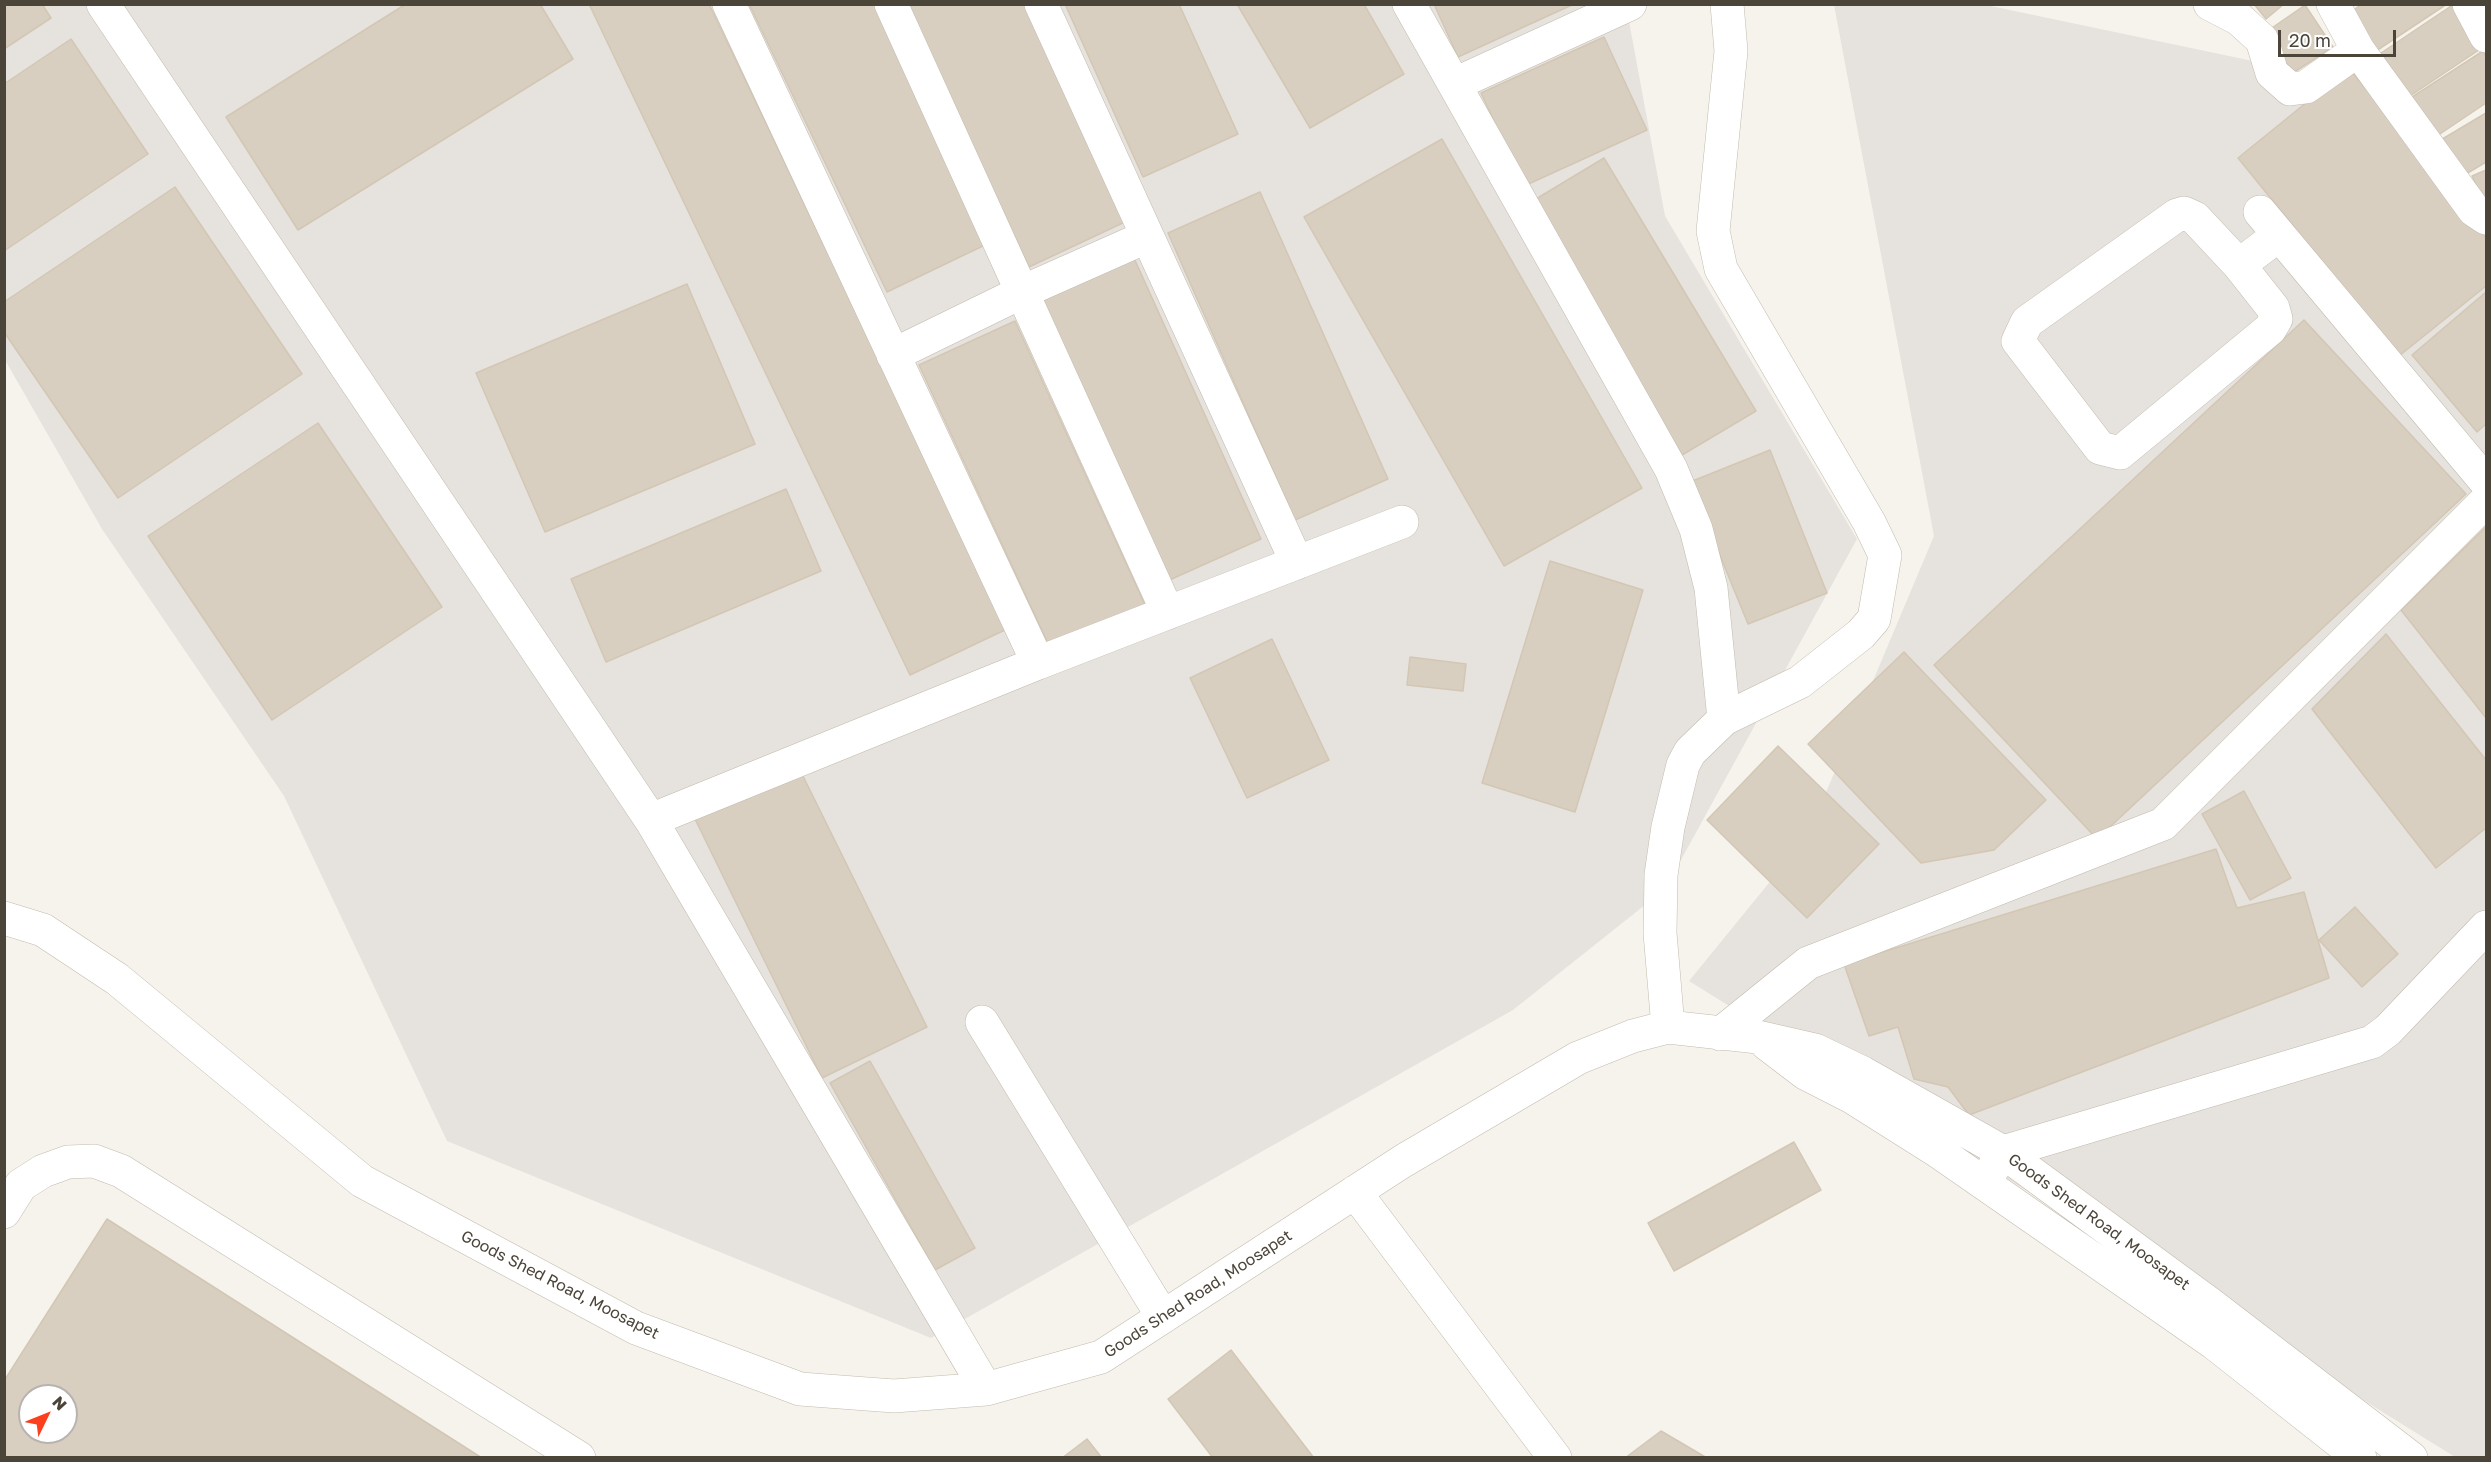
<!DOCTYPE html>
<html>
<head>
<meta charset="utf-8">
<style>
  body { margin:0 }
  #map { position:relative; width:2491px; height:1462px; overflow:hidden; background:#f6f3ec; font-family:"Golos Text",sans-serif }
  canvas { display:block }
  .frame { position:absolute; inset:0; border:6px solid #4b4439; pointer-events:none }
  .north { position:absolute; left:18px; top:1384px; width:60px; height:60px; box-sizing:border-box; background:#fff; border:2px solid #b7b4b0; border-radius:50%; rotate:47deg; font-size:16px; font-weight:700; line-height:24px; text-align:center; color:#4b4439 }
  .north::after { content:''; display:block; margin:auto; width:21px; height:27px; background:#fc3f1d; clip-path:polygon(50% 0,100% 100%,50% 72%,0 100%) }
  .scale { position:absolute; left:2278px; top:30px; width:118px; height:27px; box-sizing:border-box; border:3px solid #4b4439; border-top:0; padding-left:8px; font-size:18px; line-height:21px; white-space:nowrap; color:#4b4439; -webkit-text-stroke:4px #fff; paint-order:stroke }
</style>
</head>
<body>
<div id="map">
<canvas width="2491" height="1462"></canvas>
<div class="frame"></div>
<div class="north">N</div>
<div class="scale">20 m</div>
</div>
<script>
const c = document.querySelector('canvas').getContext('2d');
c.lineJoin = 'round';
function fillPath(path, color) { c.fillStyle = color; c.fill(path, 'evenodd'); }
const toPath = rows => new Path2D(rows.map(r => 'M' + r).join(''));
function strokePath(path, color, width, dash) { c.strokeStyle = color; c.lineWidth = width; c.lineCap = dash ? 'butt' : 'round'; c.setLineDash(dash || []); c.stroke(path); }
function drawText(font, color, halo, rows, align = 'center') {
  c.font = font + ' "Golos Text",sans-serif'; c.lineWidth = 6; c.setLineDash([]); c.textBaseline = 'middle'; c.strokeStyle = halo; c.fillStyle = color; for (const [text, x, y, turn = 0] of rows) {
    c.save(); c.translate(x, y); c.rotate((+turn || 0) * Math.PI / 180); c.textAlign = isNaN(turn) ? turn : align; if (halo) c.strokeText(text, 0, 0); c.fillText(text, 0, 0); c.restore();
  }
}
const industrial = toPath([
  [4,5,1626,5,1665,216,1857,539,1665,889,1513,1010,931,1338,447,1141,284,796,102,529,5,360],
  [1834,5,1986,5,2353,82,2486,210,2486,1457,2455,1457,1689,981,1808,835,1934,536]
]);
const building = toPath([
  [4,4,42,4,51,18,4,49,4,4],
  [406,4,540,4,573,59,298,230,226,117,406,4],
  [589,4,709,4,1007,629,910,675,589,4],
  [749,4,875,4,989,243,887,292,749,4],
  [905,4,1025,4,1127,221,1029,267,905,4],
  [1065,4,1179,4,1238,134,1143,177,1065,4],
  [1237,4,1364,4,1404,74,1310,128,1237,4],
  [1434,4,1574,4,1458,57,1434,4],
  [2254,4,2284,4,2266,19,2254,4],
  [2362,4,2443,4,2444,6,2376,51,2351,12,2362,4],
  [2454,4,2482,48,2410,96,2381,53,2454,4],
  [2305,5,2333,47,2293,73,2266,32,2305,5],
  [1604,37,1647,130,1524,186,1481,93,1604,37],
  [71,39,148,154,4,251,4,84,71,39],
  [2483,51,2486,57,2486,103,2437,136,2412,97,2483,51],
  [2349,68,2486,238,2486,286,2399,356,2238,158,2349,68],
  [2486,113,2486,162,2461,177,2439,141,2486,113],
  [1442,139,1642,488,1504,566,1304,217,1442,139],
  [1604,158,1756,411,1682,455,1531,202,1604,158],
  [2486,170,2486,206,2472,176,2486,170],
  [175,187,302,374,118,498,4,332,4,302,175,187],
  [1260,192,1388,479,1295,520,1168,233,1260,192],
  [1129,247,1261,539,1165,582,1032,291,1129,247],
  [687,284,755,444,545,532,476,373,687,284],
  [2486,292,2486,424,2477,432,2412,355,2486,292],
  [2304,320,2466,494,2097,839,1934,665,2304,320],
  [1015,321,1146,607,1051,650,919,365,1015,321],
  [318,423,442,607,272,720,148,536,318,423],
  [1770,450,1827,593,1748,624,1690,482,1770,450],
  [786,489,821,571,606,662,571,579,786,489],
  [2486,527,2486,718,2401,610,2486,527],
  [1550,561,1643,590,1575,812,1482,783,1550,561],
  [2386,634,2486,760,2486,828,2436,868,2312,709,2386,634],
  [1272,639,1329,760,1247,798,1190,678,1272,639],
  [1904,652,2046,800,1994,850,1921,863,1808,744,1904,652],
  [1410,657,1466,664,1463,691,1407,685,1410,657],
  [1778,746,1879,844,1807,918,1707,820,1778,746],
  [799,768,927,1027,822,1078,695,819,799,768],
  [2244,791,2291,878,2250,900,2202,814,2244,791],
  [2216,849,2237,908,2304,892,2329,978,1969,1115,1948,1087,1914,1079,1898,1027,1869,1036,1844,964,2216,849],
  [2355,907,2398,954,2362,987,2319,940,2355,907],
  [870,1061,975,1248,935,1270,830,1083,870,1061],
  [1794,1142,1821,1190,1674,1271,1648,1223,1794,1142],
  [107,1219,482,1458,4,1458,4,1381,107,1219],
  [30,1396,66,1396,66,1432,30,1432,30,1396],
  [1231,1350,1314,1458,1213,1458,1168,1399,1231,1350],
  [1661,1431,1707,1458,1625,1458,1661,1431],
  [1087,1439,1102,1458,1062,1458,1087,1439]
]);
const minor = toPath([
  [103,4,651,820,986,1389],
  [729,4,1038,663,1402,522],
  [891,4,1168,613],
  [1041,4,1297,563],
  [1409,4,1671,469,1696,529,1711,588,1724,719],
  [2210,4,2239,19,2262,40,2272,73,2290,89,2306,87,2358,50,2333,4],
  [2469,4,2486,36],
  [2358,50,2474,210,2486,218],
  [1455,84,1630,4],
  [2260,212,2486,482],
  [2239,265,2195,218,2184,213,2177,215,2027,322,2018,341,2100,448,2120,453,2270,329,2276,319,2273,308,2239,265,2279,235],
  [893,355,1022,292,1146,237],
  [651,820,1038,663],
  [4,918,43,930,117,979,362,1181,636,1328,800,1389,894,1396,986,1389,1101,1357,1403,1161,1578,1058,1633,1036,1668,1027,1758,1037,1815,1050,1863,1073,2003,1152,2210,1304,2411,1458],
  [982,1022,1163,1317],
  [1668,1027,1660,933,1661,875,1668,827,1683,765,1690,752,1724,719,1800,682,1861,634,1874,619,1885,555,1869,522,1721,269,1713,231,1731,51,1727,4],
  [1720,1034,1808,963,2163,824,2486,501],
  [1767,1044,1805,1073,1852,1097,1936,1150,2214,1343,2360,1458],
  [1994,1167,2003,1152,2372,1042,2388,1030,2486,927],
  [1355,1192,1555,1458],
  [4,1212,21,1185,43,1171,68,1162,94,1161,121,1171,579,1458]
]);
const streetNames = [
  ["Goods Shed Road, Moosapet",2099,1222,36],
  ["Goods Shed Road, Moosapet",560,1285,27],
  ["Goods Shed Road, Moosapet",1198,1294,-33]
];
fillPath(industrial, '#e6e2dd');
fillPath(building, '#d8cfc1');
strokePath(building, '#d3c7b4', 1.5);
strokePath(minor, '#c2bbae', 34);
strokePath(minor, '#fff', 33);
drawText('16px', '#4b4439', '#fff', streetNames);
</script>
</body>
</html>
